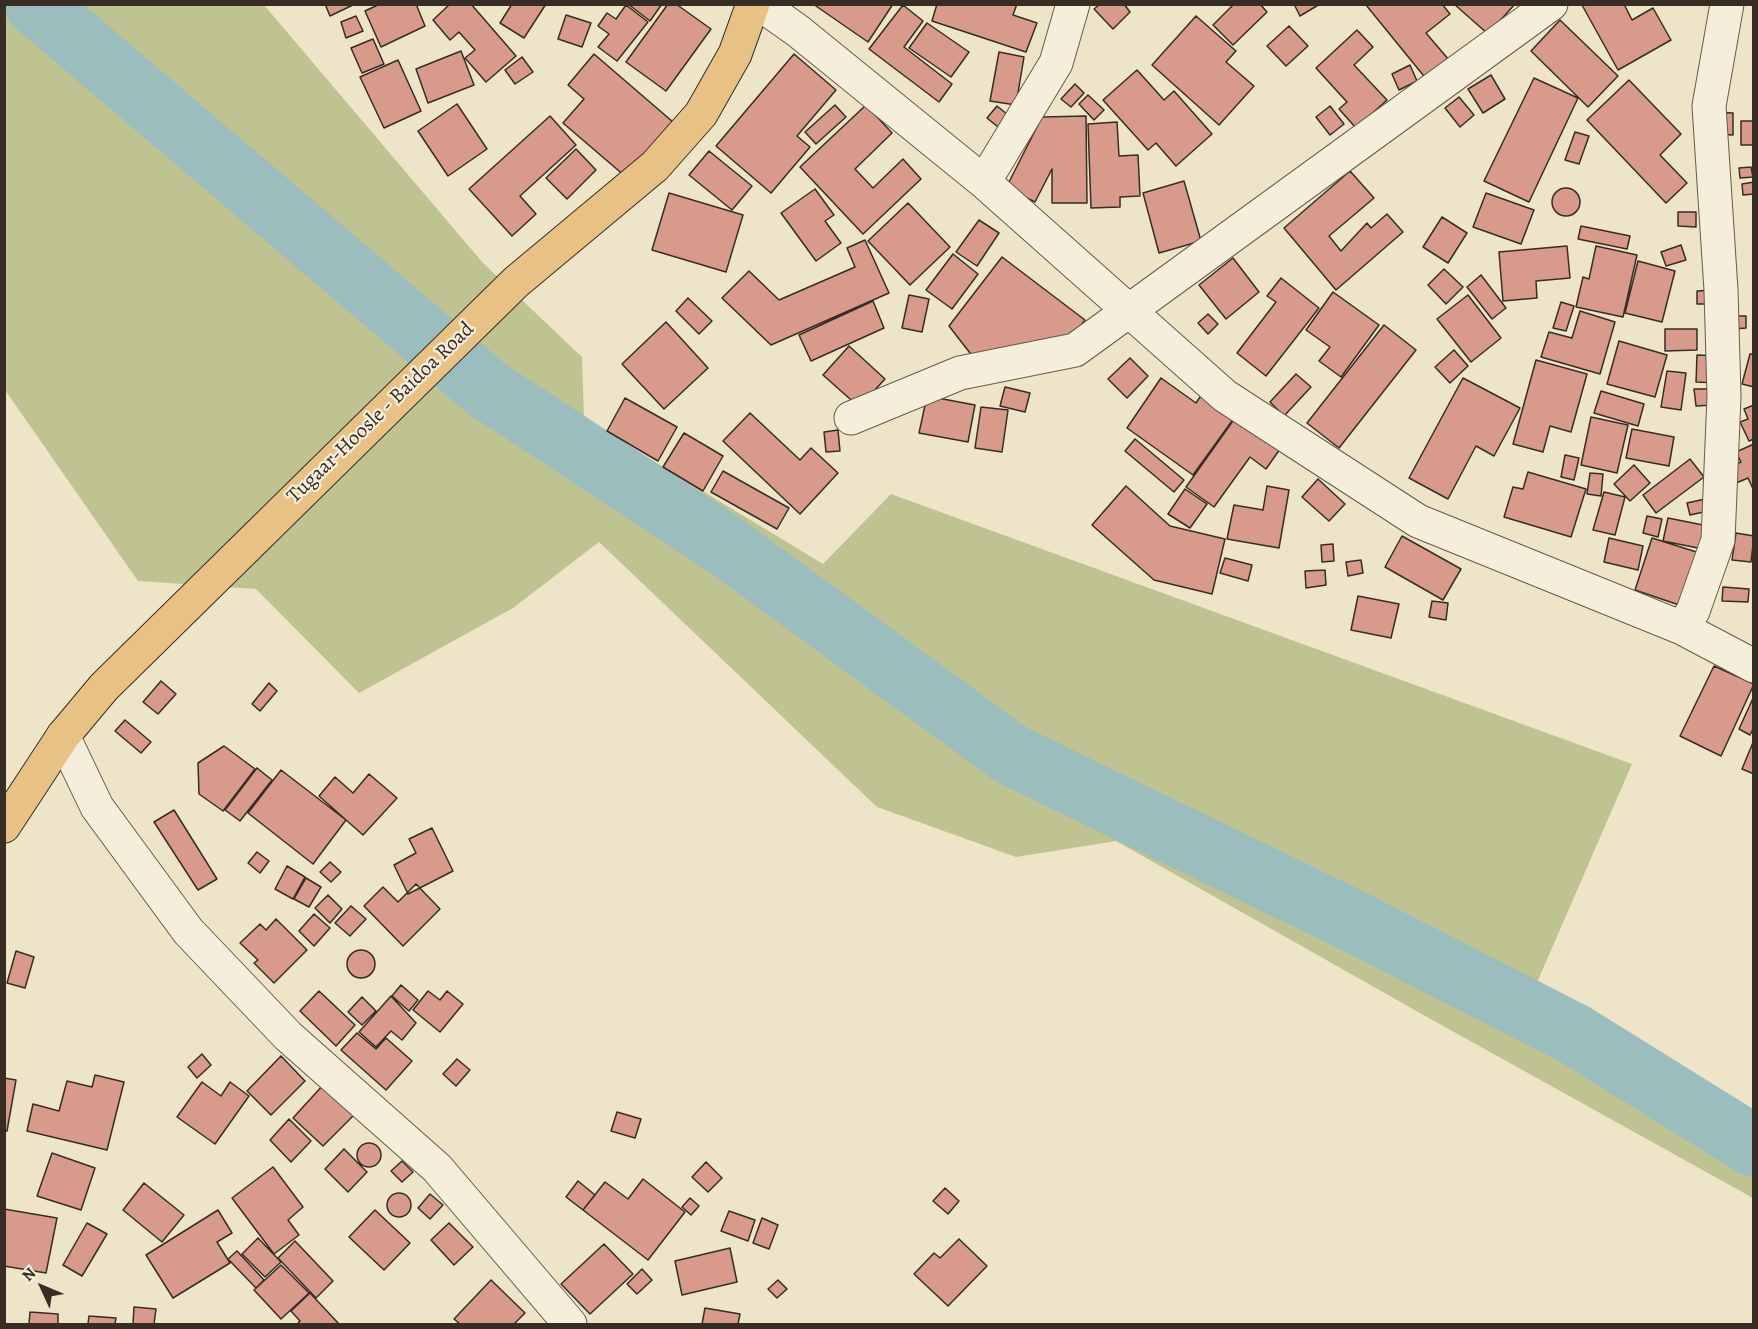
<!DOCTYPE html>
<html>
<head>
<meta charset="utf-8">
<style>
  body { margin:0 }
  #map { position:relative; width:1758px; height:1329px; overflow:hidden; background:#eee5c8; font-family:Alegreya,serif }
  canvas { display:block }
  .frame { position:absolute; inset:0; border:6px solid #372d25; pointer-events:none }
  .north { position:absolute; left:12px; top:1257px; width:60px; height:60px; -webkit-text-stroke:4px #f4eedb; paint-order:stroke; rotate:314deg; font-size:16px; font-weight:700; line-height:24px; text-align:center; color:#372d25 }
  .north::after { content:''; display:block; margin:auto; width:21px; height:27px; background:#372d25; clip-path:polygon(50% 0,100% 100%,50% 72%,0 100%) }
</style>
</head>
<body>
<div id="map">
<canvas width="1758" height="1329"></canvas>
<div class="frame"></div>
<div class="north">N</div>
</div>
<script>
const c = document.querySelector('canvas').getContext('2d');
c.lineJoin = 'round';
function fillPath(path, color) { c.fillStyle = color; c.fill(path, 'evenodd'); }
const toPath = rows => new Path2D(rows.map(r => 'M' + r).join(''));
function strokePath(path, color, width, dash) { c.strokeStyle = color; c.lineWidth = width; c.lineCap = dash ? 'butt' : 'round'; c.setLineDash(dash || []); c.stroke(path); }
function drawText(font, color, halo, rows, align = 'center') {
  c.font = font + ' Alegreya,serif'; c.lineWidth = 4.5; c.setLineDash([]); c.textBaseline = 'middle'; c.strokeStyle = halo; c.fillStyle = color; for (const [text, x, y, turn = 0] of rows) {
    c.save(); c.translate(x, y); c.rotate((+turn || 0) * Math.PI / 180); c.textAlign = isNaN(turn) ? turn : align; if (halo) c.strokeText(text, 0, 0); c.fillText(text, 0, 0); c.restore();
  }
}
const green = toPath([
  [4,5,264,5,483,263,582,357,584,419,823,564,891,494,1632,764,1535,987,1753,1130,1753,1198,1427,1017,1116,841,1016,857,877,807,599,542,513,608,359,693,256,589,138,581,5,390]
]);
const river = toPath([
  [35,4,487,389,726,546,1012,755,1347,918,1574,1034,1754,1146]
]);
const building = toPath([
  [325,4,355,4,330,16,325,4],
  [380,4,416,4,425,26,381,47,365,11,380,4],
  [450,4,471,4,516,56,486,82,465,58,475,50,459,32,450,40,433,20,450,4],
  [512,4,546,4,524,38,500,23,512,4],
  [628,4,662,4,650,21,628,4],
  [668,4,676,4,711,29,666,91,626,62,668,4],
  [813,4,893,4,868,42,813,4],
  [937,4,1017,4,1013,15,1037,23,1026,52,932,21,937,4],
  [1100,4,1124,4,1130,12,1113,29,1094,9,1100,4],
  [1234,4,1260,4,1267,12,1233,45,1213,25,1234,4],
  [1294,4,1320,4,1300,16,1294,4],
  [1442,4,1450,14,1426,33,1455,67,1432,86,1366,5,1442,4],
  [1454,4,1515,4,1488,34,1454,4],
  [1624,4,1632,20,1653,8,1671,40,1618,70,1582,5,1624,4],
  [626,5,648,22,617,61,598,47,609,34,598,26,607,13,616,19,626,5],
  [903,5,923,21,904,47,952,84,939,102,869,49,903,5],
  [566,15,591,23,582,47,558,39,566,15],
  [356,16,363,31,346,38,341,22,356,16],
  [1196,16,1236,51,1226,62,1254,86,1219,125,1152,65,1196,16],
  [1560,20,1618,76,1588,107,1531,51,1560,20],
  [927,23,969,52,951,77,909,48,927,23],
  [1289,26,1308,46,1286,66,1267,46,1289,26],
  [1357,30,1373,47,1354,65,1387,100,1356,128,1339,109,1347,102,1316,68,1357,30],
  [373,39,384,64,362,73,351,48,373,39],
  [461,51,474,85,428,103,416,69,461,51],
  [999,52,1024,57,1016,105,990,101,999,52],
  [594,54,673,122,626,177,563,123,584,99,568,85,594,54],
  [794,54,836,90,797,136,810,147,771,193,716,146,794,54],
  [522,57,533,72,515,84,505,70,522,57],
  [398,60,421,111,384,128,360,77,398,60],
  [1410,65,1417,81,1399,90,1392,74,1410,65],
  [1137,70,1164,100,1174,91,1212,134,1176,166,1156,143,1148,150,1103,100,1137,70],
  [1491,75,1505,99,1483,113,1468,89,1491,75],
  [1534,78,1578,98,1529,202,1484,181,1534,78],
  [1629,80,1681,134,1660,155,1687,183,1666,203,1587,120,1629,80],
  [1075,84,1084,93,1071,107,1061,99,1075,84],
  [1088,95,1104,110,1094,120,1079,104,1088,95],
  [1459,97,1474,115,1460,127,1445,108,1459,97],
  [457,104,487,149,448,176,418,131,457,104],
  [835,105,846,117,816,144,805,132,835,105],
  [866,105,892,133,855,169,873,188,903,159,921,179,863,234,800,167,866,105],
  [997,106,1013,119,1003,131,987,118,997,106],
  [1330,106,1344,124,1330,135,1316,117,1330,106],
  [1717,112,1733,113,1733,135,1716,134,1717,112],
  [550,116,576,145,520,196,536,214,512,236,469,189,550,116],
  [1086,116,1087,203,1052,203,1052,169,1035,202,1006,188,1042,117,1086,116],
  [1741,121,1754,121,1754,145,1741,145,1741,121],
  [1117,122,1119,156,1138,155,1140,196,1120,197,1120,207,1091,208,1088,124,1117,122],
  [1575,132,1589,136,1579,164,1565,160,1575,132],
  [576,149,596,170,567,199,546,178,576,149],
  [709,151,752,186,732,210,689,175,709,151],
  [1751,167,1753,177,1740,178,1739,168,1751,167],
  [1350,171,1374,198,1329,236,1341,251,1367,223,1371,228,1387,214,1403,232,1336,290,1284,228,1350,171],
  [1184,181,1201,241,1159,253,1143,193,1184,181],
  [1754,182,1754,194,1743,195,1742,184,1754,182],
  '1552 202a14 14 0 1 1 28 0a14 14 0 1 1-28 0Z',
  [815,189,834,215,825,221,841,243,816,261,781,213,815,189],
  [669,193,743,215,726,272,652,250,669,193],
  [1486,193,1534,210,1521,244,1473,227,1486,193],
  [908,203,950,247,910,285,868,241,908,203],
  [1678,212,1696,212,1696,227,1678,226,1678,212],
  [1442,217,1467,233,1448,263,1423,247,1442,217],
  [979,220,999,233,977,266,956,252,979,220],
  [1581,226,1630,236,1627,249,1578,239,1581,226],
  [865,240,889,293,771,345,722,298,749,271,779,300,855,267,847,248,865,240],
  [1681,245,1686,260,1666,266,1661,252,1681,245],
  [1567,246,1570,278,1536,281,1537,298,1503,301,1499,252,1567,246],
  [1596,246,1637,255,1623,317,1576,307,1583,277,1589,279,1596,246],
  [953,254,978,274,952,309,926,290,953,254],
  [1002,257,1085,320,1067,344,977,362,949,326,1002,257],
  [1233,258,1259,292,1226,319,1199,285,1233,258],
  [1638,261,1675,271,1662,322,1625,313,1638,261],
  [1444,269,1463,287,1446,304,1428,285,1444,269],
  [1481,275,1506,308,1492,319,1467,287,1481,275],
  [1281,278,1319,308,1266,376,1237,353,1276,302,1267,296,1281,278],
  [1713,290,1714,304,1697,304,1697,291,1713,290],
  [1333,292,1379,325,1341,377,1319,361,1330,347,1306,330,1333,292],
  [909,295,929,299,922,332,902,328,909,295],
  [1468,295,1501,338,1471,362,1437,319,1468,295],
  [688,298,712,321,699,334,676,311,688,298],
  [873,301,884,328,811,361,799,335,873,301],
  [1561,302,1574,306,1566,331,1553,328,1561,302],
  [1580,311,1615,322,1600,374,1541,357,1549,332,1572,338,1580,311],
  [1208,314,1218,324,1208,334,1198,323,1208,314],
  [1733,316,1746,316,1746,328,1733,329,1733,316],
  [666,322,708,368,664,409,622,364,666,322],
  [1384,325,1416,350,1339,448,1307,423,1384,325],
  [1665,329,1697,329,1697,350,1665,351,1665,329],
  [1619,341,1667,355,1655,397,1607,384,1619,341],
  [849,346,885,379,859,407,823,375,849,346],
  [1454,350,1468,366,1450,383,1435,367,1454,350],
  [1750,354,1754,354,1754,387,1742,384,1750,354],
  [1697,355,1720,356,1719,383,1696,382,1697,355],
  [1130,358,1148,376,1127,398,1108,379,1130,358],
  [1536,360,1587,374,1571,432,1550,426,1543,452,1513,444,1536,360],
  [1667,371,1686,373,1681,410,1661,407,1667,371],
  [1296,374,1311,387,1284,416,1270,402,1296,374],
  [1161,378,1196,403,1204,391,1237,414,1193,475,1127,428,1161,378],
  [1463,378,1520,408,1494,456,1476,446,1448,499,1409,478,1463,378],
  [1005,387,1030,393,1025,412,1000,406,1005,387],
  [1694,389,1712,389,1713,405,1696,406,1694,389],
  [1601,391,1644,404,1638,426,1594,413,1601,391],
  [927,396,975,405,968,442,919,433,927,396],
  [625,398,677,427,658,461,607,431,625,398],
  [1754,405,1754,439,1749,441,1740,422,1748,419,1744,409,1754,405],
  [981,407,1008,410,1002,452,975,448,981,407],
  [750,413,800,460,811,448,838,473,800,514,723,441,750,413],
  [1591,417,1628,425,1617,473,1581,465,1591,417],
  [1235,418,1280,449,1266,469,1250,457,1214,507,1186,487,1235,418],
  [1632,429,1674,437,1669,466,1626,458,1632,429],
  [838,430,840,451,826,452,824,432,838,430],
  [684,433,723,456,703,491,663,467,684,433],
  [1135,439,1184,480,1174,492,1125,451,1135,439],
  [1754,444,1754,491,1748,478,1734,484,1728,468,1741,462,1736,452,1754,444],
  [1565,455,1579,458,1574,480,1561,477,1565,455],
  [1690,459,1704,477,1656,513,1643,495,1690,459],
  [1634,465,1650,483,1630,501,1614,484,1634,465],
  [723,471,789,508,777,529,711,492,723,471],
  [1528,472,1586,489,1571,537,1504,517,1513,487,1523,489,1528,472],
  [1590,473,1603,474,1601,496,1587,494,1590,473],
  [1318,479,1345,504,1329,521,1302,497,1318,479],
  [1126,486,1170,526,1225,539,1212,594,1154,580,1092,525,1126,486],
  [1267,486,1289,490,1279,548,1227,539,1234,505,1263,510,1267,486],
  [1185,489,1207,504,1190,528,1168,514,1185,489],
  [1604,492,1625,497,1615,535,1593,530,1604,492],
  [1705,499,1708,511,1690,515,1687,503,1705,499],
  [1647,516,1662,519,1658,537,1643,533,1647,516],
  [1668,518,1713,527,1708,550,1663,541,1668,518],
  [1736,533,1754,536,1751,562,1732,560,1736,533],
  [1402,536,1461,569,1443,600,1385,567,1402,536],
  [1609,538,1643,546,1638,570,1604,562,1609,538],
  [1652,538,1703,554,1685,607,1635,590,1652,538],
  [1333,544,1334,561,1322,562,1321,545,1333,544],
  [1225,558,1252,565,1248,581,1220,573,1225,558],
  [1361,560,1363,573,1348,576,1346,562,1361,560],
  [1325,570,1326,585,1306,588,1305,571,1325,570],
  [1723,587,1749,589,1748,602,1722,601,1723,587],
  [1358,596,1399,604,1391,638,1351,630,1358,596],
  [1432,601,1448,603,1446,620,1429,617,1432,601],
  [1714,666,1754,684,1721,756,1680,736,1714,666],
  [161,681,176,694,158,714,143,702,161,681],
  [269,683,277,691,260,711,252,704,269,683],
  [1754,696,1754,727,1750,735,1739,729,1754,696],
  [125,720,151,742,141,753,115,731,125,720],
  [1754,740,1754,774,1742,769,1754,740],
  [224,746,255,769,223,811,199,794,198,763,224,746],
  [257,768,272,780,240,821,225,810,257,768],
  [281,770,346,820,313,864,248,813,281,770],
  [369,774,397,798,363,835,319,796,335,777,353,793,369,774],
  [174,810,217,879,198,890,154,822,174,810],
  [432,828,453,871,408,894,394,865,416,853,409,839,432,828],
  [257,852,269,861,260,873,248,863,257,852],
  [330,862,341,872,331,882,320,872,330,862],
  [287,866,305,877,293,899,275,889,287,866],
  [306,878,321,887,309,907,294,899,306,878],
  [416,884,440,909,403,946,364,906,383,887,398,902,416,884],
  [328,895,342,909,330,923,315,908,328,895],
  [351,906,366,919,350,936,335,923,351,906],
  [314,914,330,928,314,946,299,931,314,914],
  [276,919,307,950,274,983,254,963,258,960,240,943,260,924,266,930,276,919],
  '347 964a14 14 0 1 1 28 0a14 14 0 1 1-28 0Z',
  [16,951,34,957,25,988,7,983,16,951],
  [401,985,418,1000,409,1011,392,996,401,985],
  [319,991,355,1025,336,1046,300,1011,319,991],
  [428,991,440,1000,447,991,463,1004,440,1032,413,1010,428,991],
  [391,996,416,1023,402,1040,391,1031,376,1047,359,1032,391,996],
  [362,997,376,1011,362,1025,348,1012,362,997],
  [357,1033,376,1049,386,1038,412,1061,386,1090,341,1050,357,1033],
  [202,1054,211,1065,197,1078,188,1067,202,1054],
  [281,1056,305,1081,271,1115,247,1091,281,1056],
  [457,1059,470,1070,456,1086,443,1074,457,1059],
  [95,1075,124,1082,107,1150,27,1131,33,1104,59,1111,67,1081,92,1087,95,1075],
  [4,1078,16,1080,7,1131,4,1131,4,1078],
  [202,1082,221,1096,230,1082,249,1096,215,1144,177,1117,202,1082],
  [324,1084,355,1114,323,1146,293,1118,324,1084],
  [617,1112,641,1119,635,1138,611,1131,617,1112],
  [289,1119,311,1141,291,1162,270,1140,289,1119],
  '357 1155a12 12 0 1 1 24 0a12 12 0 1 1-24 0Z',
  [344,1149,367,1172,348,1192,325,1169,344,1149],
  [52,1153,95,1168,81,1210,37,1196,52,1153],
  [402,1161,413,1172,402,1182,391,1171,402,1161],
  [706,1162,722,1178,708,1192,692,1177,706,1162],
  [273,1167,303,1207,288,1220,299,1235,274,1254,232,1198,273,1167],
  [643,1179,685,1212,648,1260,583,1210,605,1182,628,1199,643,1179],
  [578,1181,595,1195,583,1210,566,1197,578,1181],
  [144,1183,184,1215,162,1242,123,1210,144,1183],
  [945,1188,959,1201,948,1214,933,1201,945,1188],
  '387 1205a12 12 0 1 1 24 0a12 12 0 1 1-24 0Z',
  [430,1194,443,1205,430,1219,418,1208,430,1194],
  [690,1198,699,1206,691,1215,682,1207,690,1198],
  [4,1209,57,1218,46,1273,4,1266,4,1209],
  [218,1210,232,1233,217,1242,230,1263,173,1298,146,1255,218,1210],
  [375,1210,410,1243,384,1270,349,1237,375,1210],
  [729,1211,755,1220,748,1241,721,1231,729,1211],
  [762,1218,778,1225,769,1249,753,1243,762,1218],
  [87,1223,107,1234,82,1276,63,1265,87,1223],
  [449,1223,473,1247,454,1265,431,1240,449,1223],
  [258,1238,281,1262,265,1277,242,1254,258,1238],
  [959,1239,987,1266,948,1306,914,1274,934,1253,940,1258,959,1239],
  [295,1241,333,1281,316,1298,278,1258,295,1241],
  [604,1244,633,1274,590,1314,561,1284,604,1244],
  [730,1248,737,1282,682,1295,675,1261,730,1248],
  [237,1251,264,1280,256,1288,228,1259,237,1251],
  [281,1265,309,1293,281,1319,254,1290,281,1265],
  [642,1269,652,1280,637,1294,627,1284,642,1269],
  [491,1280,525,1313,514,1324,460,1324,454,1319,491,1280],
  [778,1280,787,1289,777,1298,768,1289,778,1280],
  [310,1293,339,1324,297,1324,300,1321,291,1311,310,1293],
  [134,1307,156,1309,154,1324,133,1324,134,1307],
  [705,1308,740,1314,738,1324,702,1324,705,1308],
  [30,1312,58,1314,58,1324,29,1324,30,1312],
  [89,1316,116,1318,115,1324,88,1324,89,1316]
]);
const minor = toPath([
  [760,4,798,31,984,182,1225,396,1418,521,1682,628,1754,666],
  [984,182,1056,63,1073,4],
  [851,418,960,373,1075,350,1551,4],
  [1682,628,1693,611,1718,540,1724,396,1721,290,1709,106,1727,4],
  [63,736,97,807,188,931,288,1036,437,1168,570,1324]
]);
const major = toPath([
  [4,826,63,736,104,687,516,282,655,166,701,114,735,54,753,4]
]);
const streetNames = [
  ["Tugaar-Hoosle - Baidoa Road",381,413,-44]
];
fillPath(green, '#bfc392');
strokePath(river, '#9cbdbe', 62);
fillPath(building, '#d89a8a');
strokePath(building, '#372d25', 1.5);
strokePath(minor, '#655b4e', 35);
strokePath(major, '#372d25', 35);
strokePath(minor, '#f4eedb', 33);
strokePath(major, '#e7c284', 33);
drawText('21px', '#372d25', '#f4eedb', streetNames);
</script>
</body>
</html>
